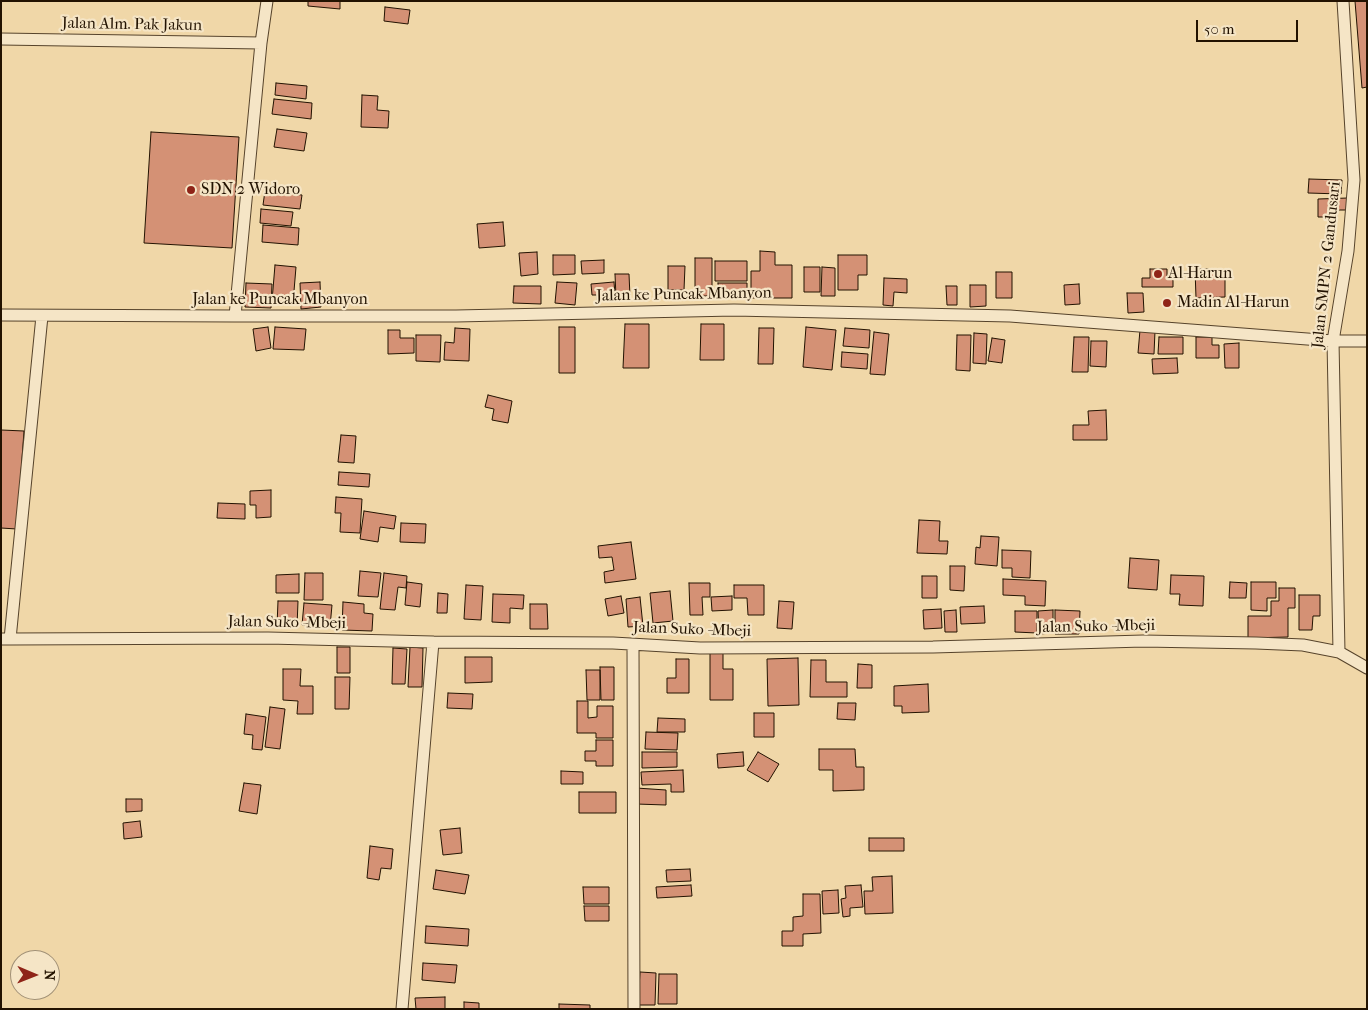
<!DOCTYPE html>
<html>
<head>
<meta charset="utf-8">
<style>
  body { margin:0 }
  #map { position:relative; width:1368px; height:1010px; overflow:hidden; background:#f0d7a8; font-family:"IM FELL French Canon",serif }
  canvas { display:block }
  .frame { position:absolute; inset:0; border:2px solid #221201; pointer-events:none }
  .north { position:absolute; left:10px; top:950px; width:50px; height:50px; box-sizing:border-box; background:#f5e5c6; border:1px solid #a19177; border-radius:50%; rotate:91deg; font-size:14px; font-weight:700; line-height:20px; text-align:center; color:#221201 }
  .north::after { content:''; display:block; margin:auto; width:18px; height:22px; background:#8f2418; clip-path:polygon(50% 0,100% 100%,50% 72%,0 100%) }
  .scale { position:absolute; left:1196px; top:20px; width:102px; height:22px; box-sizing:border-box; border:2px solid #221201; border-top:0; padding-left:6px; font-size:15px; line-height:18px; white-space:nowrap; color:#221201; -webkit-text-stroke:4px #f5e5c6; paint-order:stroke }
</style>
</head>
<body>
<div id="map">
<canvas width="1368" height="1010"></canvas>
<div class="frame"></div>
<div class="north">N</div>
<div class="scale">50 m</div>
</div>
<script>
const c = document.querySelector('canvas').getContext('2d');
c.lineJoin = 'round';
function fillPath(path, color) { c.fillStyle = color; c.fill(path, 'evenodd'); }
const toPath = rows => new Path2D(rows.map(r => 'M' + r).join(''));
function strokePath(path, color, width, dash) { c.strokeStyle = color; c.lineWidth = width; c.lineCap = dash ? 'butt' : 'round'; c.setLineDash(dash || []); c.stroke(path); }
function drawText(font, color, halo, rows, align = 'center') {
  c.font = font + ' "IM FELL French Canon",serif'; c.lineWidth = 4.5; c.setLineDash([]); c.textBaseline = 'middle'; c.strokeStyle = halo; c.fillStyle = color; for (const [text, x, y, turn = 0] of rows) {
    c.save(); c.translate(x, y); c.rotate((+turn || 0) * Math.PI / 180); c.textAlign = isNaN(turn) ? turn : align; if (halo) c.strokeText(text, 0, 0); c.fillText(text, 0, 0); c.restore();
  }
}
const building = toPath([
  [308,1,340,1,340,9,308,6,308,1],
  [1355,1,1367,1,1367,87,1362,88,1355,1],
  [385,7,410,10,408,24,384,21,385,7],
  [276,83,307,86,306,99,275,95,276,83],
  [362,95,378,96,377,110,389,111,388,128,361,127,362,95],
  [274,99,312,103,311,119,272,114,274,99],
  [277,129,307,133,304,151,274,147,277,129],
  [151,132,239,137,232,248,144,243,151,132],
  [1309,179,1342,180,1341,194,1308,193,1309,179],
  [265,191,302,195,300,209,263,205,265,191],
  [1348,198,1349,210,1337,210,1337,217,1318,217,1318,199,1348,198],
  [261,209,293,212,291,226,260,223,261,209],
  [503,222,505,246,479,248,477,224,503,222],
  [263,225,299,228,298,245,262,242,263,225],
  [760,251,775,252,775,265,792,265,792,298,751,298,751,271,760,271,760,251],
  [537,252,538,274,521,276,519,253,537,252],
  [553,255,575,255,575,274,553,275,553,255],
  [838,255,867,255,867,275,858,275,858,290,838,290,838,255],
  [695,258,712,258,712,296,695,296,695,258],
  [604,260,604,273,582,274,581,261,604,260],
  [715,261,747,261,747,281,715,281,715,261],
  [275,265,296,267,293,303,272,301,275,265],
  [668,266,685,266,684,290,668,290,668,266],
  [804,267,820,267,820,292,804,292,804,267],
  [822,267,835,268,835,296,821,296,822,267],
  [1150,269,1167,269,1167,279,1173,279,1173,287,1142,287,1142,278,1150,278,1150,269],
  [1195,269,1215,269,1215,279,1225,279,1225,297,1196,298,1195,269],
  [996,272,1012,272,1012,298,996,298,996,272],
  [615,274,629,274,630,297,616,297,615,274],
  [884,278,907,279,907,293,894,292,893,306,883,305,884,278],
  [320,282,321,307,301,309,300,283,320,282],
  [557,282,577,283,575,305,555,303,557,282],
  [614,282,615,294,607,294,607,299,597,300,597,295,592,295,591,284,614,282],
  [246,283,272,284,271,308,245,307,246,283],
  [718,283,747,283,747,297,719,297,718,283],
  [1079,284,1080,304,1065,305,1064,285,1079,284],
  [970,285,986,285,986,306,970,307,970,285],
  [514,286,541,286,541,304,513,303,514,286],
  [946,286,957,286,957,305,947,305,946,286],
  [1127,293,1143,293,1144,312,1128,313,1127,293],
  [625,324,649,324,649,368,623,368,625,324],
  [701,324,724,324,724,360,700,360,701,324],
  [268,327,271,348,256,351,253,329,268,327],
  [275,327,306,329,304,350,273,349,275,327],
  [559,327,575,327,575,373,559,373,559,327],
  [806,327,836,330,832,370,803,367,806,327],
  [455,328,470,329,469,361,444,360,445,342,454,343,455,328],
  [759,328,774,328,773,364,758,364,759,328],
  [845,328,870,330,869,348,843,346,845,328],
  [388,330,400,330,400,338,414,338,414,353,388,354,388,330],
  [1140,330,1155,331,1154,354,1138,353,1140,330],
  [874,332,889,334,885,375,870,374,874,332],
  [974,333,987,334,986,364,973,363,974,333],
  [416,335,441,335,440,362,416,361,416,335],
  [957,335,971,335,970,371,956,370,957,335],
  [1074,337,1089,337,1088,372,1072,372,1074,337],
  [1159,337,1183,337,1183,354,1158,354,1159,337],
  [1196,337,1212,337,1212,345,1219,345,1219,358,1196,358,1196,337],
  [992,338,1005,340,1002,363,988,361,992,338],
  [1091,341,1107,341,1106,367,1090,366,1091,341],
  [1239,343,1239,368,1225,368,1224,344,1239,343],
  [842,352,868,354,867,369,841,367,842,352],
  [1177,358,1178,373,1153,374,1152,359,1177,358],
  [488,395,512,401,508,423,492,420,494,409,485,407,488,395],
  [1106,410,1107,440,1073,440,1073,425,1089,425,1088,411,1106,410],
  [1,430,24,431,17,529,1,528,1,430],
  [341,435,356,436,354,463,338,462,341,435],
  [339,472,370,474,369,487,338,485,339,472],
  [271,490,271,517,256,518,256,505,250,505,250,491,271,490],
  [336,497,362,499,360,533,340,532,341,513,335,513,336,497],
  [218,503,245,504,245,519,217,518,218,503],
  [364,511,396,516,394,529,380,527,378,542,360,539,364,511],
  [919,520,940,521,939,541,948,541,947,554,917,553,919,520],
  [401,523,426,524,425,543,400,542,401,523],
  [981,536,999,537,997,566,975,564,976,547,980,548,981,536],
  [631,542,636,579,605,583,604,572,614,570,612,557,599,558,598,546,631,542],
  [1002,550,1031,551,1030,578,1012,577,1012,568,1002,568,1002,550],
  [1130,558,1159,560,1157,590,1128,588,1130,558],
  [950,566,965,566,964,591,950,590,950,566],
  [360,571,381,573,378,597,358,596,360,571],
  [305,573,323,573,323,600,304,600,305,573],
  [384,573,407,576,406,588,398,587,395,610,380,609,384,573],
  [299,574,299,593,276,593,276,575,299,574],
  [1171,575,1204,576,1203,606,1179,605,1180,594,1170,594,1171,575],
  [922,576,937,576,937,598,922,598,922,576],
  [1003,579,1046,581,1045,606,1025,605,1025,596,1003,595,1003,579],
  [407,582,422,584,420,607,405,605,407,582],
  [1230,582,1247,583,1246,598,1229,598,1230,582],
  [1251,582,1276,582,1276,598,1267,598,1267,611,1251,610,1251,582],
  [689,583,710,583,710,597,702,597,703,615,690,615,689,583],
  [466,585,483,586,481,620,464,619,466,585],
  [734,585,764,585,764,615,748,615,747,598,734,598,734,585],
  [1279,588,1295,588,1295,608,1288,608,1288,637,1248,638,1248,616,1271,616,1271,601,1279,601,1279,588],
  [670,591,673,621,653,623,650,593,670,591],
  [438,593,448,594,447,613,437,613,438,593],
  [493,594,524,595,523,609,510,608,510,623,492,622,493,594],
  [1299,595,1320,595,1320,616,1313,616,1312,630,1299,630,1299,595],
  [621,596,624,613,608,616,605,599,621,596],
  [732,596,732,610,712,611,711,597,732,596],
  [640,597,643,626,628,627,626,599,640,597],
  [278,601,298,601,297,627,277,626,278,601],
  [779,601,794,602,792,629,777,628,779,601],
  [343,602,364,604,364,613,373,614,372,631,342,630,343,602],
  [304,603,332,605,330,627,302,625,304,603],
  [530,604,547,604,548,629,530,629,530,604],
  [984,606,985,623,961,624,960,607,984,606],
  [941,609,942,628,924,629,923,610,941,609],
  [956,610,957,632,945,632,944,611,956,610],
  [1053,610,1053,633,1039,634,1038,611,1053,610],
  [1055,610,1080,611,1079,634,1055,634,1055,610],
  [1015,611,1037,611,1037,633,1015,632,1015,611],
  [337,647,350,647,350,673,337,673,337,647],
  [410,647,423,648,422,687,408,687,410,647],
  [393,648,407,649,405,684,392,684,393,648],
  [710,652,723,652,723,669,733,669,733,700,710,700,710,652],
  [465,657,492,657,492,682,465,683,465,657],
  [798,658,799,705,768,706,767,659,798,658],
  [676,659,689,659,689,693,667,693,667,678,676,678,676,659],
  [811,660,826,660,826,682,847,682,847,697,810,697,811,660],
  [858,664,872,665,872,688,857,688,858,664],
  [600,667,614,667,614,700,601,700,600,667],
  [283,669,301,669,300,686,313,686,313,714,297,714,298,701,283,700,283,669],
  [586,670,600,670,600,700,587,700,586,670],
  [335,677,350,677,349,709,335,709,335,677],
  [928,684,929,712,902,713,902,706,894,706,894,686,928,684],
  [448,693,473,694,472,709,447,708,448,693],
  [577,701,588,701,588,718,597,717,597,706,613,706,613,738,596,738,596,733,577,733,577,701],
  [838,703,856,703,855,720,837,719,838,703],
  [270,707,285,709,280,749,265,747,270,707],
  [754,713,774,713,774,737,754,737,754,713],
  [246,714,266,717,262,750,252,749,253,735,244,734,246,714],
  [658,718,685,719,685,732,657,732,658,718],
  [646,732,678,733,677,750,645,749,646,732],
  [596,740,613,740,613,766,596,766,596,761,585,761,585,751,596,751,596,740],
  [819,749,855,749,856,767,864,767,864,790,833,791,833,770,819,770,819,749],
  [642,752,677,752,677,767,642,768,642,752],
  [743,752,744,766,718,768,717,754,743,752],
  [758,752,779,764,768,782,747,770,758,752],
  [683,770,684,792,671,792,671,784,642,785,641,772,683,770],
  [561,771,583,772,583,784,561,784,561,771],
  [244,783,261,785,257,814,239,811,244,783],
  [636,788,666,790,666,805,636,804,636,788],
  [579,792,616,792,616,813,579,813,579,792],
  [126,799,142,799,142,811,126,812,126,799],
  [140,821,142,837,124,839,123,823,140,821],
  [460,828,462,853,443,855,440,830,460,828],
  [869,838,904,838,904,851,869,851,869,838],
  [370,846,393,849,391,869,381,868,379,880,367,878,370,846],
  [690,869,691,881,667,882,666,870,690,869],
  [436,870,469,875,465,894,433,889,436,870],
  [892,876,893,913,865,914,864,891,873,891,872,877,892,876],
  [691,885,692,896,657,898,656,887,691,885],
  [861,885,863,907,850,908,850,916,843,917,841,899,846,898,845,886,861,885],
  [583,887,609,887,609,904,584,904,583,887],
  [838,890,839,913,823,914,822,891,838,890],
  [803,894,820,894,821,933,803,934,803,946,782,946,782,931,793,931,793,917,803,916,803,894],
  [584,906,609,906,609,921,585,921,584,906],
  [426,926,469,929,468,946,425,943,426,926],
  [423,963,457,965,455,983,422,980,423,963],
  [640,972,656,973,655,1005,638,1005,640,972],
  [659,974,677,974,677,1004,658,1004,659,974],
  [445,997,445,1009,416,1009,415,998,445,997],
  [464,1002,479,1003,479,1009,464,1009,464,1002],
  [559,1004,590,1005,590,1009,559,1009,559,1004]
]);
const minor = toPath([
  [1,39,261,43],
  [1,315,235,316,456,316,734,310,1010,316,1333,341,1367,341],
  [235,316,261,43,267,1],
  [1,639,10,639,42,316],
  [10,639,268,638,433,642,613,643,700,648,933,647,1143,641,1256,643,1303,645,1339,652,1367,668],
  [633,645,634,1009],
  [1339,652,1333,341,1348,251,1354,180,1343,1],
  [402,1009,433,642]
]);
const markers = [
  [191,190,5,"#8f2418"],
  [1158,274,5,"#8f2418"],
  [1167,303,5,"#8f2418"]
];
const streetNames = [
  ["Jalan Alm. Pak Jakun",132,25,1],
  ["Jalan SMPN 2 Gandusari",1327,265,-84],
  ["Jalan ke Puncak Mbanyon",684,295,-1],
  ["Jalan ke Puncak Mbanyon",280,300],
  ["Jalan Suko -Mbeji",287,623,1],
  ["Jalan Suko -Mbeji",1096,627,-1],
  ["Jalan Suko -Mbeji",692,630,2]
];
const poiNames = [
  ["SDN 2 Widoro",201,190],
  ["Al-Harun",1168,274],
  ["Madin Al-Harun",1177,303]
];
fillPath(building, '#d49175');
strokePath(building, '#221201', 1);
strokePath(minor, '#56432b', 13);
strokePath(minor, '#f5e5c6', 11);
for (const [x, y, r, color] of markers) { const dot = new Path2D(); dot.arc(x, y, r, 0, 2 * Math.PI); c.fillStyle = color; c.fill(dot); strokePath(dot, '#f5e5c6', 2); }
drawText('16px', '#221201', '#f5e5c6', streetNames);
drawText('16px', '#221201', '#f5e5c6', poiNames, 'left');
</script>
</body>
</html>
